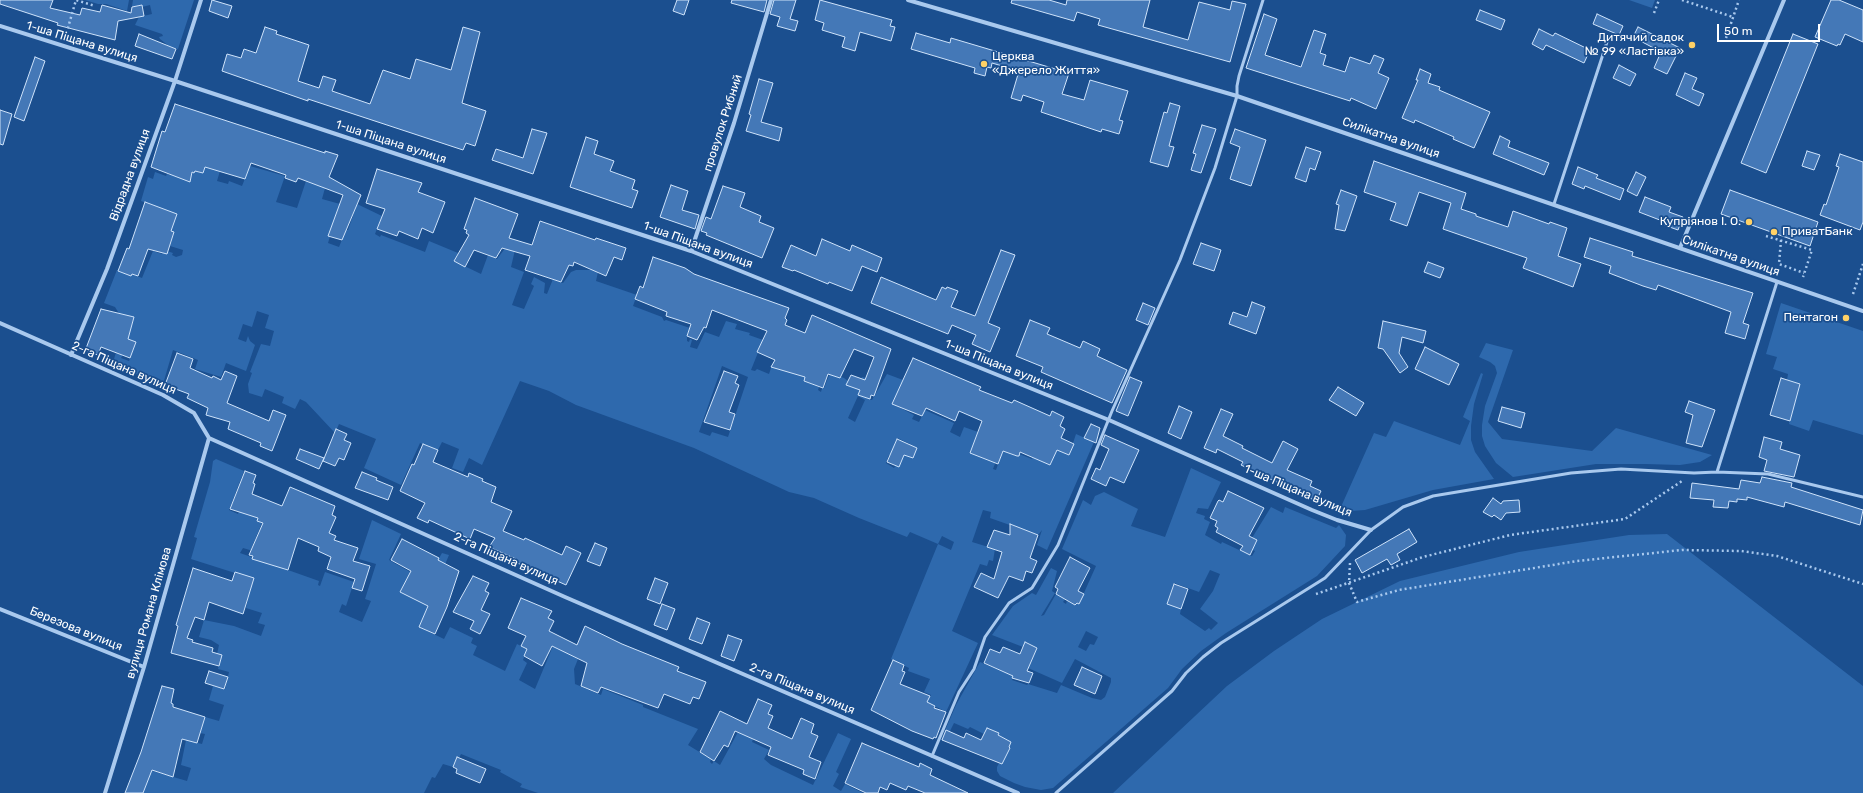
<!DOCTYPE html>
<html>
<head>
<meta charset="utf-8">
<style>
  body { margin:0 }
  #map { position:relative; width:1863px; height:793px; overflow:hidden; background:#1b4f8f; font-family:Rubik,sans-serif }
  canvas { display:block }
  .scale { position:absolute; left:1717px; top:24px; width:103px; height:18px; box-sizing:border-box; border:2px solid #fff; border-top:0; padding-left:5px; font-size:12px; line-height:14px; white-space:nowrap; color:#fff; -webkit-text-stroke:3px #1b4f8f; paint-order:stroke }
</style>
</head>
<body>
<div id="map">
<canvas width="1863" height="793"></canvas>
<div class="scale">50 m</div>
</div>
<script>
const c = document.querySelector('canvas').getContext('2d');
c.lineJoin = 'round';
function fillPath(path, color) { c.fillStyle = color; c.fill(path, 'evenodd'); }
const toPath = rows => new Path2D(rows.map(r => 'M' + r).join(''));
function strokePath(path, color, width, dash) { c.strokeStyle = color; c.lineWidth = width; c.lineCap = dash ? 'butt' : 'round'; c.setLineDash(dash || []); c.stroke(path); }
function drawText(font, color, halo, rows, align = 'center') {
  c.font = font + ' Rubik,sans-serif'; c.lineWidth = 3.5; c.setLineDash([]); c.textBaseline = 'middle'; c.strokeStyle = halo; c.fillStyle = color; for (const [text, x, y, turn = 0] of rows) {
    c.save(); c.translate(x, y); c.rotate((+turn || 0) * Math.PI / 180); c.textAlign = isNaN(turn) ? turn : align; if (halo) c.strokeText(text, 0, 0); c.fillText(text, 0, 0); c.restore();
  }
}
const green = toPath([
  [85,0,129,0,127,11,106,4,98,4],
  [133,0,194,0,178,49,170,47,160,39,159,37,163,36,162,34,135,25,139,17,152,14,150,5,142,7,142,5,138,5,138,8,132,6],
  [1629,0,1655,0,1652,8],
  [206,163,213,169,220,171,217,181,228,184,229,181,242,186,250,166,285,176,276,202,297,208,306,181,325,188,322,199,340,204,328,243,339,247,346,230,348,230,357,204,382,216,375,234,380,237,381,235,425,252,429,241,458,253,454,261,481,274,488,255,497,259,506,247,515,250,511,267,524,272,512,305,524,309,534,286,531,284,534,277,545,283,544,293,547,294,553,279,563,283,571,272,576,270,592,270,598,272,596,281,637,295,633,306,662,317,664,321,666,320,690,328,687,336,687,341,689,342,690,339,692,340,690,347,697,349,705,332,719,337,726,321,737,324,735,329,750,333,749,335,763,340,751,370,755,371,757,369,769,374,772,365,806,375,804,381,819,387,818,390,821,392,822,388,820,386,824,388,830,373,844,378,848,381,847,385,857,389,862,377,866,378,859,395,872,400,887,374,903,380,893,404,914,415,912,419,919,422,925,410,954,423,950,432,960,437,964,427,978,432,970,453,984,458,998,456,993,469,996,470,1004,448,1011,454,1016,456,1019,454,1032,459,1035,450,1042,453,1039,460,1050,465,1057,450,1069,455,1076,434,1094,442,1047,550,1037,545,1042,530,1038,535,990,518,991,512,983,510,972,542,995,549,993,561,989,560,987,566,980,564,952,631,978,643,946,712,921,699,929,698,931,695,924,692,930,679,908,671,909,668,891,659,938,544,910,532,907,537,859,518,814,498,789,492,694,448,576,405,549,391,520,381,482,465,469,458,463,472,452,468,459,449,442,442,438,450,420,443,401,485,364,468,376,439,339,424,335,433,306,402,300,399,295,409,282,403,284,397,265,389,262,397,249,393,248,384,252,373,250,372,261,344,270,346,274,331,265,328,269,315,257,311,252,327,243,324,238,339,246,342,248,336,250,341,255,345,246,371,226,363,221,377,195,369,198,360,173,350,163,384,117,367,118,361,114,359,117,349,124,352,121,358,129,361,136,342,128,341,119,325,131,328,134,318,120,315,115,307,104,303,117,270,131,276,132,274,142,278,153,251,162,254,164,250,173,253,172,255,176,257,182,255,183,250,170,246,174,232,170,231,177,214,141,201,148,177,153,179,155,172,166,176,167,174,170,175,171,171,188,171,194,173,195,171,203,173],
  [722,366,748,377,728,437,712,432,710,436,699,432],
  [858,396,865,400,855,422,848,418],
  [897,438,910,444,906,455,904,455,894,468,886,463,889,455,895,458,899,447,894,445],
  [942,536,954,542,951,550,938,544],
  [1781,303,1863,331,1863,435,1813,420,1809,431,1789,424,1800,384,1787,380,1788,374,1773,369,1777,357,1766,354],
  [1486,343,1513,350,1488,422,1502,439,1592,451,1616,428,1712,455,1700,462,1680,465,1645,464,1596,464,1513,477,1496,463,1485,446,1482,436,1482,425,1485,406,1497,373,1495,366,1490,362,1479,357],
  [1481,373,1483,374,1474,404,1471,426,1471,440,1475,452,1494,479,1433,490,1365,510,1350,511,1340,509,1374,433,1386,437,1394,421,1460,445,1470,421,1463,417],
  [216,459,244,471,229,510,238,514,239,511,258,518,257,521,262,523,251,549,253,551,243,548,240,553,319,581,318,585,320,586,325,572,354,582,346,606,342,604,339,612,362,622,371,601,365,599,376,564,359,559,372,520,401,534,389,560,426,581,442,553,449,555,419,627,444,639,450,627,473,638,471,643,477,646,473,655,505,671,517,644,527,649,523,660,527,663,519,680,535,689,553,646,578,659,574,669,575,684,601,695,603,689,643,705,643,707,698,729,688,745,711,759,710,762,712,764,714,761,720,765,738,732,753,739,752,742,769,750,764,759,771,765,813,785,838,733,851,739,836,772,839,774,833,786,841,791,845,784,863,793,538,793,520,787,522,784,500,772,501,770,461,754,459,758,457,757,453,767,443,764,435,778,432,777,424,793,143,793,136,766,187,781,191,768,181,765,186,740,202,744,205,734,200,733,205,717,219,721,224,705,209,700,213,686,225,689,229,672,218,669,222,655,217,654,219,645,211,640,199,637,204,620,234,626,261,636,265,625,258,623,262,613,246,608,249,594,235,573,191,559,197,538,194,537,210,482,213,461],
  [1191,468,1221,482,1208,509,1198,508,1196,513,1205,516,1204,519,1210,522,1205,535,1221,544,1222,542,1252,556,1255,551,1249,548,1252,538,1271,507,1283,513,1285,507,1336,528,1339,525,1346,535,1345,546,1317,576,1226,633,1201,651,1182,669,1168,688,1053,788,1041,790,1025,787,1014,783,1000,776,997,771,997,767,999,763,1002,764,1010,748,1009,747,1011,742,1004,738,1001,743,996,740,999,733,987,728,984,734,970,727,968,729,954,723,945,741,941,740,956,705,980,662,1013,676,1012,680,1027,685,1028,684,1057,693,1061,685,1092,698,1101,700,1105,697,1111,682,1111,678,1075,659,1062,683,1028,668,1037,648,1025,642,1023,647,992,635,1013,606,1032,593,1036,595,1051,568,1057,571,1052,591,1055,593,1041,616,1044,615,1056,594,1065,599,1063,602,1066,604,1067,601,1075,605,1077,603,1079,604,1096,566,1062,549,1083,500,1091,505,1095,496,1104,492,1138,509,1131,526,1165,537],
  [1210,570,1220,574,1213,591,1200,609,1218,623,1211,630,1209,628,1205,631,1180,614,1181,609,1167,603,1174,583,1199,592],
  [1086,631,1098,637,1094,645,1090,644,1086,651,1078,647],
  [1667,534,1863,686,1863,793,1113,793,1227,686,1274,651,1322,619,1400,581,1519,552,1629,535]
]);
const building = toPath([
  [0,0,53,0,50,8,80,15,82,8,100,12,102,5,131,13,132,7,142,5,144,16,118,21,115,40,57,25,58,23,0,4,0,0],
  [212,0,232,6,228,18,209,11,212,0],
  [677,0,689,0,684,15,673,11,677,0],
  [732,0,767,0,764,12,731,3,732,0],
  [774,0,796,0,790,19,798,21,795,31,777,26,780,17,770,14,774,0],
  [820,0,892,20,890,26,895,27,891,41,860,32,855,51,842,47,845,37,822,30,824,23,815,20,820,0],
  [1012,0,1049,0,1066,5,1067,0,1150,0,1143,27,1188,40,1199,2,1230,10,1232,1,1246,4,1230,62,1098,25,1100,19,1077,12,1074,21,1011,3,1012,0],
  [1831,0,1839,0,1863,10,1863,42,1845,34,1840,45,1838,44,1837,46,1815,37,1831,0],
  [1480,10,1505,20,1501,30,1476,20,1480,10],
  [1264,14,1277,19,1265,55,1301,67,1314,30,1326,34,1320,53,1326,55,1323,65,1345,72,1350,57,1370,64,1374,55,1384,59,1378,73,1389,78,1376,109,1351,98,1350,101,1246,68,1264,14],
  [1597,14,1623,26,1619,35,1593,24,1597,14],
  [265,27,277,31,276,34,309,45,298,81,319,88,323,76,336,80,332,91,370,104,383,70,410,79,416,59,451,70,463,27,480,32,462,103,486,111,475,146,466,143,463,150,308,99,308,101,222,71,227,54,241,58,244,49,256,53,265,27],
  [1638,27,1680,48,1667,74,1654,68,1661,52,1633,37,1638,27],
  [1539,29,1553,36,1555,33,1590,50,1584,63,1546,45,1543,50,1532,44,1539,29],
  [916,33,950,43,951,38,1069,73,1062,94,1084,100,1090,80,1128,91,1119,120,1123,121,1119,134,1102,129,1101,132,1041,112,1044,102,1023,95,1021,101,1011,98,1019,71,992,63,991,68,987,67,985,76,974,73,975,68,911,49,916,33],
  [139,34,176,49,172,59,135,46,139,34],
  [1793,34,1818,44,1766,173,1741,163,1793,34],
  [35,57,45,61,24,121,14,117,35,57],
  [1619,65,1636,74,1630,86,1613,78,1619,65],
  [1420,69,1431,74,1428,83,1440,87,1439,90,1490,112,1474,148,1453,139,1454,137,1415,120,1414,123,1402,118,1418,80,1416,80,1420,69],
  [1685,73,1697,78,1692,89,1704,94,1699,106,1676,95,1685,73],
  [759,79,773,83,761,122,782,128,779,141,746,131,751,115,749,114,759,79],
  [1170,103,1180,106,1169,146,1174,147,1168,167,1150,162,1164,112,1167,113,1170,103],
  [175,104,325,153,325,151,338,155,329,177,361,195,342,240,328,236,343,195,298,178,296,182,285,178,286,175,251,163,245,179,205,167,203,173,195,171,194,173,192,172,190,182,151,167,162,131,165,132,175,104],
  [0,110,12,114,3,145,0,144,0,110],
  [1202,125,1216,129,1201,173,1191,170,1196,154,1193,153,1202,125],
  [532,129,547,133,533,174,492,160,496,149,523,158,532,129],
  [1235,129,1266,140,1251,186,1230,179,1240,147,1230,143,1235,129],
  [1500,136,1510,141,1508,147,1549,163,1544,175,1493,154,1500,136],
  [586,137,598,141,594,154,614,161,610,171,635,180,632,189,638,191,632,208,570,187,586,137],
  [1306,147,1321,152,1315,170,1310,168,1306,182,1295,178,1306,147],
  [1807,151,1820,155,1814,170,1802,166,1807,151],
  [1840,154,1863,162,1863,222,1860,230,1820,215,1824,204,1826,205,1839,167,1836,166,1840,154],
  [1374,161,1466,193,1461,209,1476,214,1476,216,1508,227,1513,211,1549,224,1550,222,1567,228,1558,256,1581,264,1573,287,1523,268,1527,258,1443,229,1451,203,1419,192,1407,226,1390,220,1396,203,1364,192,1374,161],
  [1578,167,1598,175,1596,178,1624,189,1620,200,1585,186,1584,189,1572,184,1578,167],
  [377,169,422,183,418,192,445,202,433,233,422,228,418,239,399,231,397,236,377,229,385,209,366,203,377,169],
  [1636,172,1646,177,1637,196,1627,191,1636,172],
  [671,185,688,191,682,210,699,215,695,229,660,217,671,185],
  [723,186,745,193,740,207,761,216,759,222,774,228,762,258,706,235,707,233,701,231,706,217,711,219,723,186],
  [1341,190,1357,196,1345,231,1335,229,1339,205,1336,204,1341,190],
  [1730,190,1818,222,1810,246,1721,214,1730,190],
  [1645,197,1671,207,1669,212,1683,217,1678,230,1664,225,1665,222,1639,212,1645,197],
  [475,198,518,214,509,238,532,245,540,221,595,240,596,238,626,248,622,260,614,257,606,276,574,262,573,266,569,265,561,282,525,270,530,256,502,248,496,258,474,250,465,267,454,261,469,235,466,233,467,230,464,229,475,198],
  [145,202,177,214,171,231,174,232,167,254,148,249,138,276,132,274,131,276,118,271,127,248,129,249,145,202],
  [1590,238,1633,252,1632,256,1753,293,1743,323,1749,325,1745,339,1725,333,1731,312,1658,285,1656,290,1643,286,1609,273,1611,266,1584,257,1590,238],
  [822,239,850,251,852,245,882,258,877,272,862,266,852,291,829,282,828,284,794,270,793,271,782,267,791,245,816,256,822,239],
  [1201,243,1221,250,1214,271,1193,264,1201,243],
  [1001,250,1015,255,988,323,1000,328,990,352,972,344,976,335,952,325,948,334,871,303,881,277,936,300,942,287,946,289,947,287,958,291,951,307,975,316,1001,250],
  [653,257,685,268,694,274,789,308,785,318,787,320,785,325,805,333,812,315,891,349,874,396,871,395,870,399,858,395,860,390,846,385,851,375,865,380,874,357,854,349,840,378,828,374,823,388,804,381,805,377,771,367,775,360,757,352,767,331,733,318,712,310,706,328,704,327,697,340,687,336,691,324,666,316,667,312,635,299,640,286,643,288,653,257],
  [1428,262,1444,268,1440,278,1424,272,1428,262],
  [1252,302,1265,307,1256,334,1229,324,1233,312,1247,317,1252,302],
  [1143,303,1155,308,1148,325,1136,320,1143,303],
  [101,309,134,317,128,339,136,342,130,358,101,347,98,355,85,351,101,309],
  [1030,320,1050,328,1047,334,1080,348,1083,341,1100,349,1097,356,1127,370,1112,403,1041,372,1043,367,1016,356,1030,320],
  [1383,321,1426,331,1423,343,1402,337,1399,353,1408,367,1400,373,1383,349,1378,348,1383,321],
  [1425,347,1459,364,1449,385,1415,369,1425,347],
  [177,353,193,359,190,368,212,378,213,376,221,380,225,371,237,376,227,403,269,421,273,410,286,415,272,451,260,446,261,443,228,429,230,422,206,415,208,408,187,398,189,394,165,385,177,353],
  [913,358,981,387,979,390,1012,403,1014,400,1050,416,1052,411,1064,417,1060,426,1065,429,1061,438,1074,444,1069,455,1057,450,1050,465,1020,452,1019,456,1017,456,1003,451,998,464,970,453,982,421,959,411,955,421,926,408,922,416,892,404,913,358],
  [724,371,738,376,735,383,739,385,729,412,735,414,730,430,704,422,724,371],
  [1130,377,1142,382,1128,416,1116,411,1130,377],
  [1781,378,1800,384,1790,421,1770,415,1781,378],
  [1338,387,1364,403,1356,416,1329,400,1338,387],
  [1689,401,1715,410,1702,447,1686,443,1693,415,1685,412,1689,401],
  [1179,406,1192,412,1181,439,1168,433,1179,406],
  [1502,407,1525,413,1521,428,1498,421,1502,407],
  [1221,409,1233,414,1223,436,1243,446,1242,448,1272,463,1283,441,1298,449,1287,470,1312,481,1310,486,1321,491,1316,501,1241,465,1243,462,1217,449,1216,453,1204,448,1221,409],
  [1091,424,1100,428,1096,443,1084,438,1091,424],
  [336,429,347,434,344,440,351,443,344,460,339,458,335,466,323,461,336,429],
  [1105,435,1139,450,1124,483,1110,477,1106,486,1091,479,1096,468,1100,470,1109,449,1101,445,1105,435],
  [1764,437,1782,442,1780,449,1800,455,1794,477,1764,471,1767,460,1759,457,1764,437],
  [897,439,917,448,913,458,904,455,899,467,887,462,897,439],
  [423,444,438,450,433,462,468,477,469,473,483,479,482,481,496,487,491,502,512,511,503,531,524,540,525,538,562,555,566,546,581,553,566,585,515,562,516,559,489,547,495,538,474,529,470,539,429,520,428,523,417,518,425,503,400,491,412,464,414,465,423,444],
  [300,449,324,458,319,469,296,459,300,449],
  [245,471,256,475,253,483,255,484,252,494,282,506,290,487,335,506,332,515,336,517,329,533,336,536,334,540,358,548,353,561,370,566,362,591,352,588,355,579,327,569,331,557,318,551,319,547,298,538,288,570,252,559,253,556,249,555,263,523,257,521,258,518,230,509,245,471],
  [362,472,377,478,376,480,393,487,388,500,355,488,362,472],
  [1762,477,1792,483,1791,487,1863,510,1860,525,1785,502,1784,507,1747,497,1747,500,1737,499,1737,502,1729,501,1728,508,1713,507,1714,500,1690,498,1692,483,1739,489,1741,480,1760,483,1762,477],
  [1228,491,1264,508,1249,536,1257,540,1250,555,1240,550,1243,546,1216,532,1218,528,1215,526,1217,521,1210,518,1218,501,1219,500,1223,502,1228,491],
  [1493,498,1501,504,1503,501,1519,500,1520,512,1506,513,1501,520,1494,515,1492,517,1483,512,1493,498],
  [1010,524,1038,535,1030,558,1037,561,1032,573,1026,571,1023,581,1009,576,998,598,974,587,981,573,994,579,1002,552,987,547,994,530,1010,535,1010,524],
  [1409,529,1417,542,1397,554,1400,560,1391,565,1387,559,1362,573,1355,560,1409,529],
  [402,539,439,558,438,560,459,571,447,607,435,634,419,627,428,606,400,592,411,571,391,560,402,539],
  [595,543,607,548,600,566,587,561,595,543],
  [1070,557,1090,568,1078,591,1084,594,1079,604,1077,603,1075,605,1056,594,1058,589,1055,587,1070,557],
  [193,568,232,581,235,572,254,578,243,614,209,602,204,620,195,617,187,638,193,640,192,642,213,648,212,652,222,655,219,666,171,653,178,626,176,625,193,568],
  [473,576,489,583,485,591,489,593,481,610,490,614,480,634,470,629,474,621,453,612,473,576],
  [655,578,668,583,660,604,647,599,655,578],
  [1174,584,1188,589,1181,609,1167,604,1174,584],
  [521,598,552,611,548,618,554,621,549,631,577,645,585,626,622,644,679,667,677,671,706,682,699,699,693,697,690,704,664,694,658,708,601,687,598,693,581,686,587,663,552,646,542,666,524,656,527,649,521,646,526,636,508,628,521,598],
  [662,604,675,609,667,630,654,625,662,604],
  [697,618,710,623,702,644,689,639,697,618],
  [728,635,742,640,734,661,721,656,728,635],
  [1025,642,1037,648,1027,671,1033,673,1029,683,1012,678,1013,676,984,663,990,649,1000,653,1003,647,1020,654,1025,642],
  [893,660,904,665,902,671,905,672,900,684,930,696,927,702,935,706,934,708,946,712,936,738,934,737,933,739,912,731,871,710,893,660],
  [1082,667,1102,676,1095,694,1074,685,1082,667],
  [209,671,228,677,224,689,205,683,209,671],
  [162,686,174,689,171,703,173,704,173,707,205,717,197,743,182,739,173,777,152,770,143,793,125,793,141,752,162,686],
  [758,699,772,705,768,714,773,716,768,728,792,739,801,718,814,724,811,733,818,736,809,757,821,762,815,779,803,774,804,770,768,755,771,747,735,731,728,747,724,745,714,761,700,752,720,711,747,724,758,699],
  [987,728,999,733,998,735,1011,742,1009,747,1010,748,1002,764,942,740,946,730,964,738,966,733,981,740,987,728],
  [862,743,919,767,920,763,932,769,930,775,968,793,925,793,908,786,906,790,890,783,887,790,880,787,878,793,866,793,845,783,862,743],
  [457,757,486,769,480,783,456,773,457,769,453,767,457,757]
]);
const path = toPath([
  [1682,0,1733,17],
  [1654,13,1659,0],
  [65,38,76,0,95,6],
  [1726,38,1739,0],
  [1766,236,1812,250,1803,277],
  [1781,240,1779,264,1804,273],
  [1853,294,1863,264],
  [1350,563,1349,583,1357,602,1399,590,1577,561,1682,550,1741,551,1777,556,1863,584],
  [1316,594,1423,557,1510,535,1625,519,1682,481]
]);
const lane = toPath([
  [1554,204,1607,42],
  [1717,472,1768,474,1863,497],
  [932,756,959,692,974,669,985,637,1009,603,1032,588,1058,545,1112,411,1180,260,1215,168,1237,96,1237,86,1239,76,1263,0],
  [1056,793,1172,691,1186,673,1203,657,1221,643,1325,578,1371,530,1403,507,1433,496,1571,473,1621,469,1694,473,1717,472,1777,282]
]);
const street = toPath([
  [908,0,1237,96,1863,311],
  [0,26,175,81,691,251,1109,420,1312,510,1337,520,1371,530],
  [1680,248,1784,0],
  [691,251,734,123,771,0],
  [0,323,163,395,194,413,209,438,565,597,1018,793],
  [71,355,107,269,175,81,201,0],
  [0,609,144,667],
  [105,793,144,667,209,438]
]);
const markers = [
  [1692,45,4,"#ffd166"],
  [984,64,4,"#ffd166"],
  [1749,222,4,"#ffd166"],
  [1774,232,4,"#ffd166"],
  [1846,318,4,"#ffd166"]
];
const poiNames = [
  ["Дитячий садок",1684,38],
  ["№ 99 «Ластівка»",1684,52],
  ["Церква",992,57,"left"],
  ["«Джерело Життя»",992,71,"left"],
  ["Купріянов І. О.",1741,222],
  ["ПриватБанк",1782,232,"left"],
  ["Пентагон",1838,318]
];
const streetNames = [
  ["1-ша Піщана вулиця",82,42,17],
  ["провулок Рибний",723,123,-72],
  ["Силікатна вулиця",1391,138,19],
  ["1-ша Піщана вулиця",391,142,18],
  ["Відрадна вулиця",130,175,-70],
  ["1-ша Піщана вулиця",698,245,20],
  ["Силікатна вулиця",1731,256,19],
  ["1-ша Піщана вулиця",999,365,22],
  ["2-га Піщана вулиця",124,368,24],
  ["1-ша Піщана вулиця",1298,491,23],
  ["2-га Піщана вулиця",506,559,24],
  ["вулиця Романа Клімова",149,613,-74],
  ["Березова вулиця",76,629,22],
  ["2-га Піщана вулиця",802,689,23]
];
fillPath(green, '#2e69ad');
fillPath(building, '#4478b7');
strokePath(building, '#cfe3fa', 1);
strokePath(path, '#a9c9ee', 2.5, [2, 3]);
strokePath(lane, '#a9c9ee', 3);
strokePath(street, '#a9c9ee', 4);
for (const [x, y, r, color] of markers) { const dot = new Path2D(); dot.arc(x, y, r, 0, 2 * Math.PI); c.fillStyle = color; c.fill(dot); strokePath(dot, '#1b4f8f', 1.5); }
drawText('12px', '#fff', '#1b4f8f', poiNames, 'right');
drawText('12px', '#fff', '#1b4f8f', streetNames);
</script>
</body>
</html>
